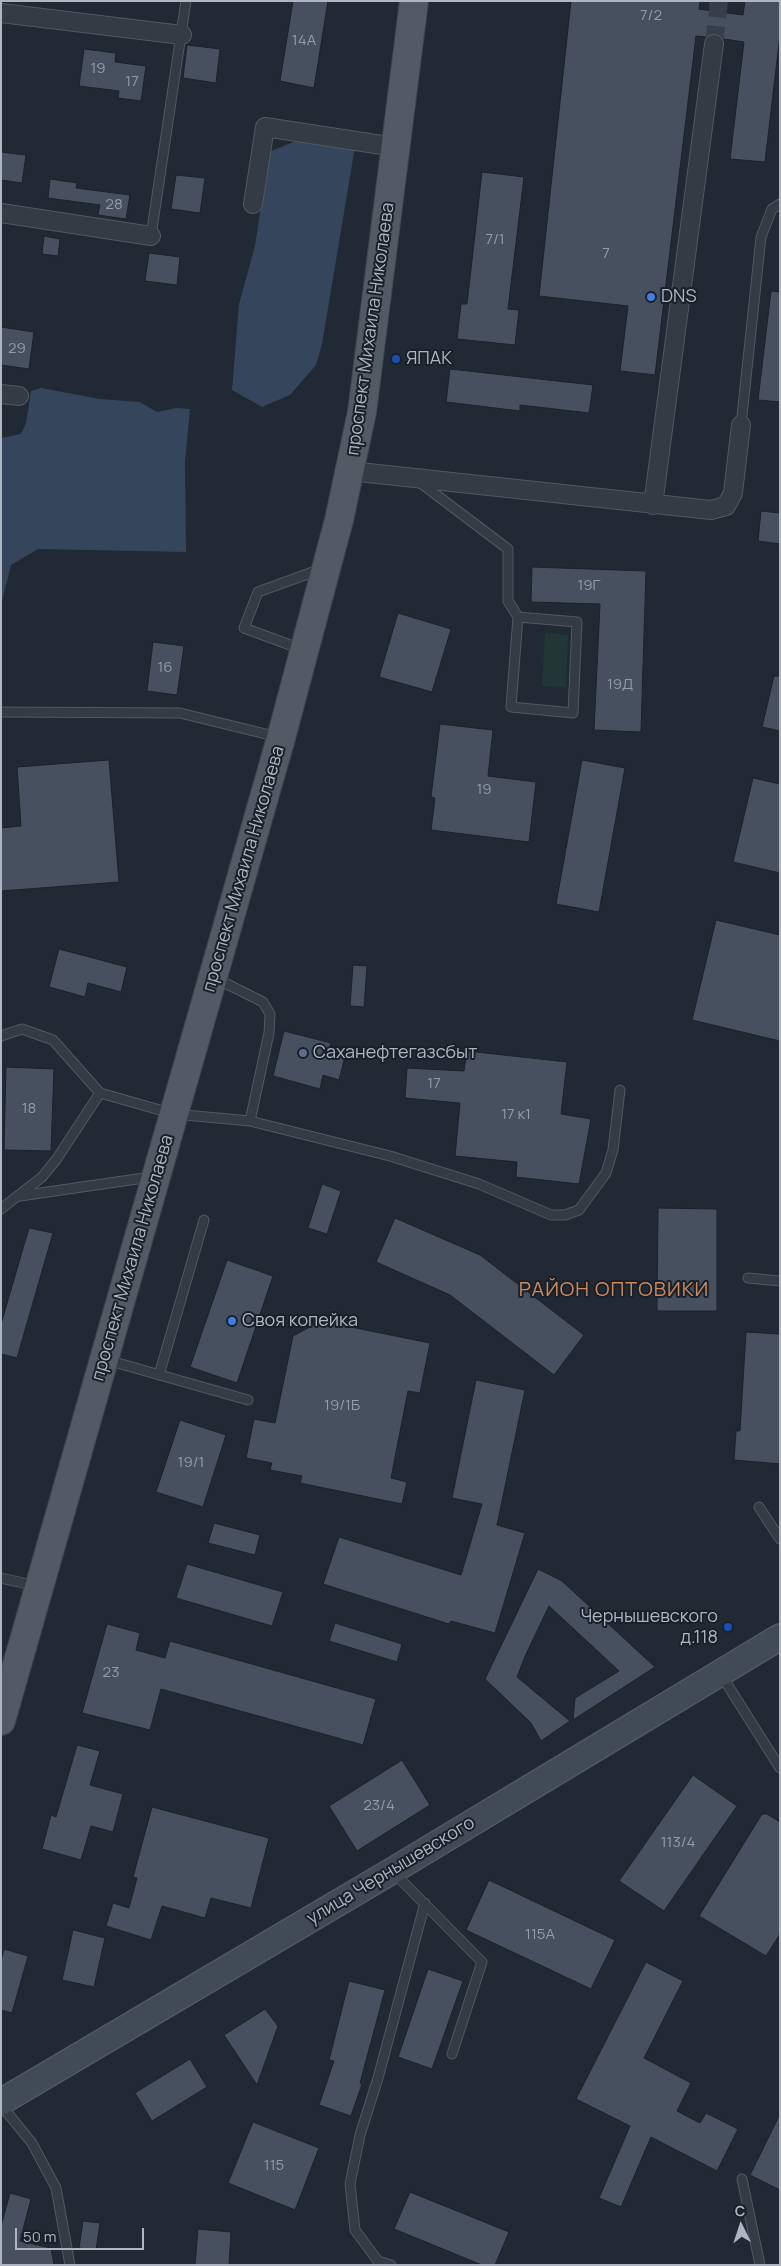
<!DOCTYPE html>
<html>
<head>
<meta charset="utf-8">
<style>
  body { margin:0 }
  #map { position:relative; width:781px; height:2266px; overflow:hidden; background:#202934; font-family:Manrope,sans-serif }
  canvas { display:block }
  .frame { position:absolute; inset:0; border:2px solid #adb6c2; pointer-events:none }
  .north { position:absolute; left:716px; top:2201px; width:50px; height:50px; -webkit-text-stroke:4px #192029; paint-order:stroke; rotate:356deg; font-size:14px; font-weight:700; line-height:20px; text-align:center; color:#adb6c2 }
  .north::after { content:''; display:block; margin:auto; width:18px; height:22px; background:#adb6c2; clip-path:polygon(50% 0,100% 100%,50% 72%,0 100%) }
  .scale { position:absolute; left:15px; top:2228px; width:129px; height:22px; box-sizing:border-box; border:2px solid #adb6c2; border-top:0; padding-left:6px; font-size:15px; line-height:18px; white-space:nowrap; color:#adb6c2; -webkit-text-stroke:4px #192029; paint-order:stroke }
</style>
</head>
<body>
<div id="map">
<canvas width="781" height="2266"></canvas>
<div class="frame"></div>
<div class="north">С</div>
<div class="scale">50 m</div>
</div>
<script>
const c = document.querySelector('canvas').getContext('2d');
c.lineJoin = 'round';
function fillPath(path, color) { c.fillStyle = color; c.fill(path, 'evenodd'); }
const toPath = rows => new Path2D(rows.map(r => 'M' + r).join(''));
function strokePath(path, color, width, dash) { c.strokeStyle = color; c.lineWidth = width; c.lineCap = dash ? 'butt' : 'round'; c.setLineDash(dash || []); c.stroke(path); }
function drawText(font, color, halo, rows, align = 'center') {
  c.font = font + ' Manrope,sans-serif'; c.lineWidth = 4; c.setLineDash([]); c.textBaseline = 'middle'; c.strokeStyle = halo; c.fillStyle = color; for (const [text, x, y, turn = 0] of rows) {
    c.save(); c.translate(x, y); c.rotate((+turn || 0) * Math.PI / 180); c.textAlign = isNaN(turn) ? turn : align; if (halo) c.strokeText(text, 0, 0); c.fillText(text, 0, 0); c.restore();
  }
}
const green = toPath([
  [545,633,568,635,566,687,542,686]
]);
const water = toPath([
  [308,136,355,147,322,344,316,365,290,395,262,407,232,390,239,304,255,246,269,152],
  [41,388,100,399,140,402,157,412,176,408,190,409,185,462,186,552,38,549,11,565,1,605,1,438,21,434,26,423,31,391]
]);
const building = toPath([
  [293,1,328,1,314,88,280,81,293,1],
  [571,1,700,1,699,9,743,15,745,1,780,1,780,35,765,162,730,159,744,42,724,39,715,33,706,37,696,36,655,375,620,371,628,306,539,296,571,1],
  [187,45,220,49,216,83,183,78,187,45],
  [84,49,116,53,115,62,146,66,141,101,118,98,119,91,79,86,84,49],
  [1,152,26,155,22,183,1,180,1,152],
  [482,172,524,177,508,309,519,310,515,345,457,339,461,304,467,304,482,172],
  [176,175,205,178,200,213,171,209,176,175],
  [50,179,77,183,76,188,130,195,126,219,98,215,100,205,48,198,50,179],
  [44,236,60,239,58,256,42,254,44,236],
  [149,253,180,257,177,285,145,281,149,253],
  [771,291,780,292,780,402,758,400,771,291],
  [1,327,34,332,29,369,1,365,1,327],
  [450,369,593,385,589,413,520,405,520,411,446,402,450,369],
  [761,511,780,513,780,544,758,541,761,511],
  [532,567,646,571,641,732,594,730,600,604,531,602,532,567],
  [398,613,451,629,432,692,379,677,398,613],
  [153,642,184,646,177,695,147,691,153,642],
  [774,676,780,676,780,731,762,727,774,676],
  [440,724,493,730,488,776,536,782,529,842,431,830,435,798,431,797,440,724],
  [109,760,119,882,1,891,1,828,21,826,17,767,109,760],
  [582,760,625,768,599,912,556,904,582,760],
  [753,778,780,784,780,873,733,862,753,778],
  [716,920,780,935,780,1041,692,1020,716,920],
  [59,949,127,967,121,992,88,983,85,997,49,987,59,949],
  [353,965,367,966,364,1007,350,1006,353,965],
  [284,1031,331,1043,328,1053,345,1057,339,1080,323,1075,320,1089,273,1076,284,1031],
  [467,1051,567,1062,561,1114,591,1119,579,1184,516,1177,517,1162,455,1156,460,1103,405,1098,407,1068,464,1071,467,1051],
  [6,1067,54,1069,51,1151,4,1150,6,1067],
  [322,1184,341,1191,327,1234,308,1228,322,1184],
  [658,1208,717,1209,717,1311,657,1311,658,1208],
  [395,1218,480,1255,584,1335,554,1375,450,1295,376,1262,395,1218],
  [29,1228,53,1233,17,1358,1,1354,1,1324,29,1228],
  [227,1260,273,1276,237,1383,190,1367,227,1260],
  [321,1321,430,1343,420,1393,408,1391,391,1478,407,1482,402,1504,300,1483,302,1476,270,1470,272,1463,246,1458,254,1419,275,1423,293,1336,321,1321],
  [746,1332,780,1334,780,1464,734,1460,736,1431,740,1431,746,1332],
  [476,1380,525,1390,497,1525,525,1533,495,1633,451,1621,449,1624,323,1584,339,1537,461,1575,482,1504,452,1498,476,1380],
  [180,1420,226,1435,203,1507,156,1492,180,1420],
  [214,1523,260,1535,255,1555,208,1543,214,1523],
  [187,1564,283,1592,272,1626,176,1598,187,1564],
  [538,1569,562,1581,655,1667,573,1720,575,1698,619,1671,549,1606,526,1654,517,1677,570,1721,541,1741,531,1723,485,1679,538,1569],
  [335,1623,402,1644,397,1662,329,1641,335,1623],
  [107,1624,140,1633,136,1650,165,1658,170,1641,376,1699,363,1745,161,1689,150,1730,82,1713,107,1624],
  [77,1745,100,1751,90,1785,123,1794,113,1832,91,1826,81,1860,42,1849,51,1815,56,1817,77,1745],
  [402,1760,430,1805,357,1851,329,1806,402,1760],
  [693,1775,737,1806,664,1911,619,1881,693,1775],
  [152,1807,269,1838,251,1908,211,1898,205,1918,162,1906,151,1940,106,1926,113,1903,129,1908,137,1878,133,1877,152,1807],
  [762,1814,767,1814,780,1822,780,1934,766,1956,699,1916,762,1814],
  [489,1880,615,1940,591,1989,466,1930,489,1880],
  [73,1930,105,1938,94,1987,62,1980,73,1930],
  [4,1949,28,1956,12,2013,1,2010,1,1961,4,1949],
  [646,1962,683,1981,644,2058,691,2083,677,2111,700,2123,706,2113,738,2129,717,2171,651,2137,621,2207,599,2198,630,2126,576,2099,646,1962],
  [428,1969,463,1981,432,2069,398,2057,428,1969],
  [349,1981,385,1990,360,2083,362,2084,351,2116,319,2105,334,2061,329,2060,349,1981],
  [265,2009,278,2026,257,2085,224,2035,265,2009],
  [190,2059,207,2087,152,2121,135,2093,190,2059],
  [780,2114,780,2190,750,2175,780,2114],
  [253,2122,319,2148,295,2210,228,2183,253,2122],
  [410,2192,509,2232,495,2265,482,2265,394,2229,410,2192],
  [10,2193,31,2199,20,2241,51,2248,54,2265,1,2265,1,2226,10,2193],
  [83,2221,100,2223,96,2250,79,2248,83,2221],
  [198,2229,231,2232,229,2265,195,2265,198,2229]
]);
const minorTunnel = toPath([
  [714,44,719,1]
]);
const service = toPath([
  [151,236,186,1],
  [741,425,761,237,772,209,780,204],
  [418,481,508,549,508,601,518,617,577,622,573,713,511,707,518,617],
  [301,649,244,628,258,592,321,569],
  [1,712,180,713,278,737],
  [1,1036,22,1029,53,1040,100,1093,174,1114,250,1121,269,1033,270,1014,263,1002,215,978],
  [250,1121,390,1156,479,1184,551,1215,565,1215,579,1210,606,1173,613,1150,620,1090],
  [20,1196,151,1177],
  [1,1209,42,1177,56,1160,100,1093],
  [748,1278,780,1281],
  [107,1360,248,1400],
  [159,1375,204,1220],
  [759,1507,780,1539],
  [1,1578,37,1586],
  [720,1673,780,1768],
  [394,1873,482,1962,452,2054],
  [1,2105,32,2143,56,2188,70,2265],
  [742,2179,760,2265],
  [391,2265,378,2261,355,2230,350,2184,360,2135,378,2078,425,1903]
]);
const minor = toPath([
  [1,13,182,35],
  [253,204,265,127,395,147],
  [1,213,151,236],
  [1,394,19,396],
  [350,471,711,510,726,506,733,493,741,425],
  [653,505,714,44]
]);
const secondary = toPath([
  [1,2102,392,1871,780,1637]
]);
const primary = toPath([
  [1,1721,281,738,339,520,362,412,414,1]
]);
const markers = [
  [651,297,5,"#3f7fe0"],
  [396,359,5,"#1a4fb4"],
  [303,1053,5,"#5c6f8a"],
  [232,1321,5,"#3f7fe0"],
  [728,1627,5,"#1a4fb4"]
];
const numberNames = [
  ["7/2",651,16],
  ["14А",304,41],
  ["19",98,69],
  ["17",132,82],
  ["28",114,205],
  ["7/1",495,240],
  ["7",606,254],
  ["29",17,349],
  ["19Г",589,586],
  ["16",165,668],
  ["19Д",620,685],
  ["19",484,790],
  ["17",434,1084],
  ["18",29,1109],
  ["17 к1",516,1115],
  ["19/1Б",342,1406],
  ["19/1",191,1463],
  ["23",111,1673],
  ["23/4",379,1806],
  ["113/4",678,1843],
  ["115А",540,1935],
  ["115",274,2166]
];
const poiNames = [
  ["DNS",661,297],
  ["ЯПАК",406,359],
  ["Саханефтегазсбыт",313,1053],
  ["Своя копейка",242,1321],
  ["Чернышевского",718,1617,"right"],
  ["д.118",718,1638,"right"]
];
const streetNames = [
  ["проспект Михаила Николаева",371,329,-82],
  ["проспект Михаила Николаева",244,869,-74],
  ["проспект Михаила Николаева",133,1258,-74],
  ["улица Чернышевского",391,1871,-31]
];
const quarterNames = [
  ["РАЙОН ОПТОВИКИ",614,1290]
];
fillPath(green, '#233636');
fillPath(water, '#35455b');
fillPath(building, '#46505e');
strokePath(building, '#1b222b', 1);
strokePath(minorTunnel, '#353e49', 18, [18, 9]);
strokePath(service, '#515963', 11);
strokePath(minor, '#515963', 20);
strokePath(secondary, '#515963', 28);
strokePath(primary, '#3d444e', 30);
strokePath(service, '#333b45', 9);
strokePath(minor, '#333b45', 18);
strokePath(secondary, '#414b58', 25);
strokePath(primary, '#515a65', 28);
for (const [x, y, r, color] of markers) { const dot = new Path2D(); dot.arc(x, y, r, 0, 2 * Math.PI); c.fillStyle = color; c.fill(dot); strokePath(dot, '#192029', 2); }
drawText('15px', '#939ca9', null, numberNames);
drawText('18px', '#adb6c2', '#192029', poiNames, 'left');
drawText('18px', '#adb6c2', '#192029', streetNames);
c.letterSpacing = '1px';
drawText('20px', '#cc8a5e', '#192029', quarterNames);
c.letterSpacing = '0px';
</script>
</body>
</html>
